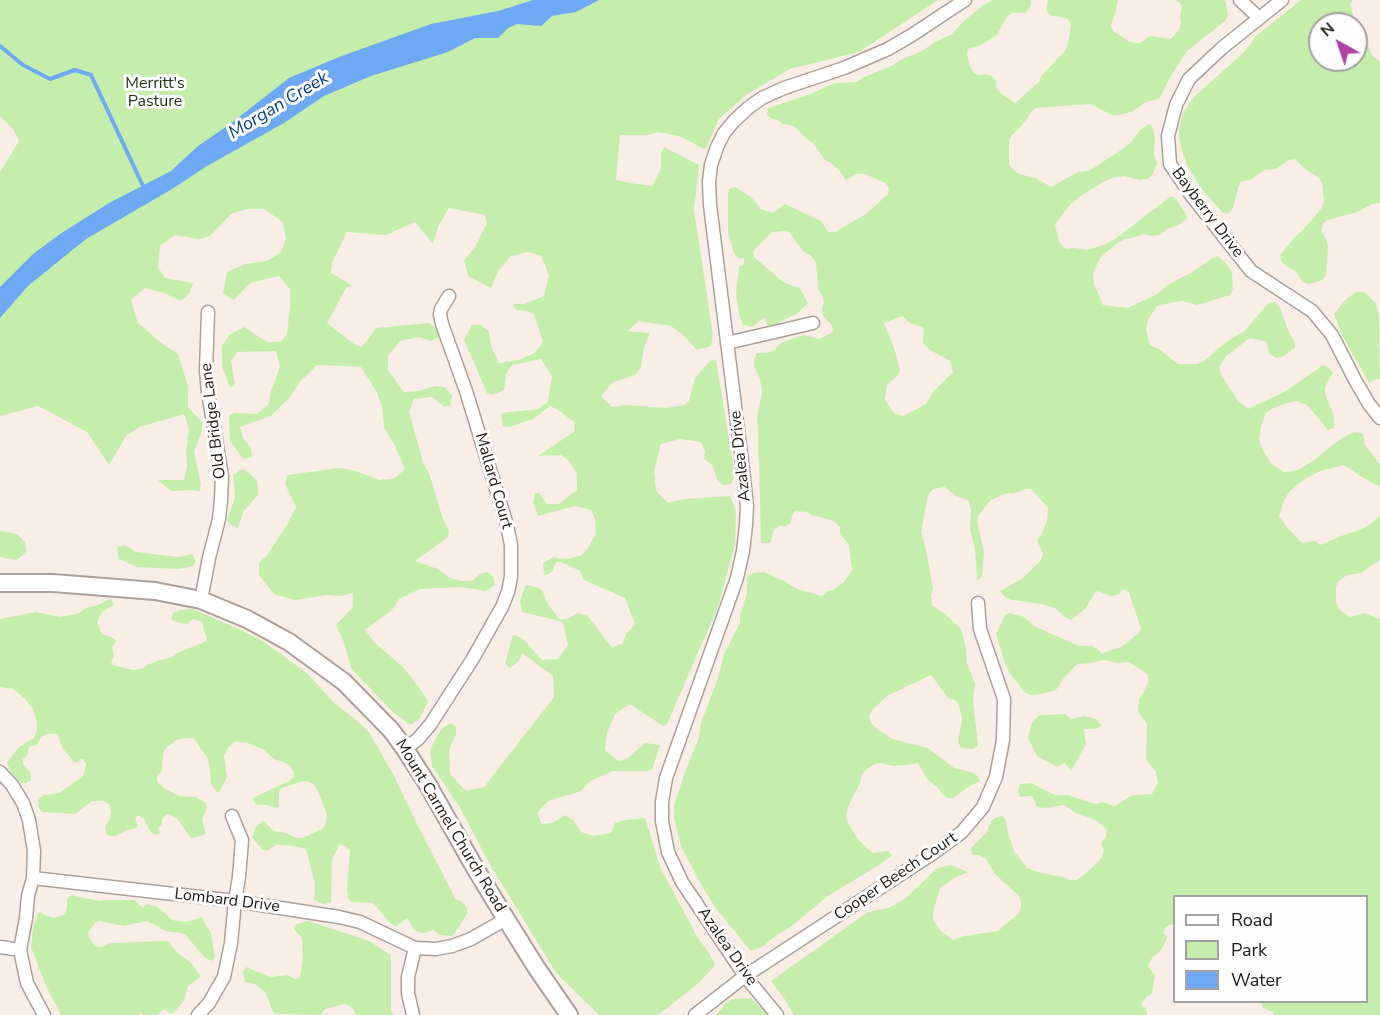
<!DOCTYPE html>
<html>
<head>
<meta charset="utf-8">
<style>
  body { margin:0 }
  #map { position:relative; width:1380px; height:1015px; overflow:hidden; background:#f9eee6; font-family:"Nunito Sans",sans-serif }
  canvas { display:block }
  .legend { position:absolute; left:1173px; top:895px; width:195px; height:108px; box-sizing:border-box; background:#fdfdfd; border:2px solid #a3a2a1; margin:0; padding:8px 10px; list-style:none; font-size:18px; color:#1d1916 }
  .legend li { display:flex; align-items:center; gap:12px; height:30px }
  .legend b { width:30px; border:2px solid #a3a2a1 }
  .north { position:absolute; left:1308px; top:12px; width:60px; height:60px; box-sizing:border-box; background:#fdfdfd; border:2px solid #a3a2a1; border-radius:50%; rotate:320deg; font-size:16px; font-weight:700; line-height:24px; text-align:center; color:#1d1916 }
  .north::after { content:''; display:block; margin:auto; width:21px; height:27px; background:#af44a4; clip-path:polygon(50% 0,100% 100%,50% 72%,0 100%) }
</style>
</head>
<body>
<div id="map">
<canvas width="1380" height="1015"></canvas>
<ul class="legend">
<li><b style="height:8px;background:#fff"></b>Road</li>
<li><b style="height:16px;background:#c5eead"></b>Park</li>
<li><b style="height:16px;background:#6fa9f3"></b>Water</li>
</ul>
<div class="north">N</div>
</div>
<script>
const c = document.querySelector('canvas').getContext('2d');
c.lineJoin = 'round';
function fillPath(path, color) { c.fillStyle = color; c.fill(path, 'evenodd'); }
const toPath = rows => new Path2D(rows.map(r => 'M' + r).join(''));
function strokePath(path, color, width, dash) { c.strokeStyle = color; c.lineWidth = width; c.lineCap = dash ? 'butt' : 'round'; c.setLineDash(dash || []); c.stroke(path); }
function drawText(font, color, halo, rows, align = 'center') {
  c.font = font + ' "Nunito Sans",sans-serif'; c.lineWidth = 6; c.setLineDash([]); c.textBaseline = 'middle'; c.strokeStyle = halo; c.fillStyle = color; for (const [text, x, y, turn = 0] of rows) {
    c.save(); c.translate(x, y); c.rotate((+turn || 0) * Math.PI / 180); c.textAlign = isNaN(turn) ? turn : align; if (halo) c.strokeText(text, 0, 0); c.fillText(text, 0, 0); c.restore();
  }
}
const green = toPath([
  [0,0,938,0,859,52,790,69,746,95,719,119,706,148,703,149,682,137,663,133,657,132,649,135,620,135,616,180,630,183,652,186,661,169,661,153,664,147,699,165,694,210,713,335,711,346,697,350,682,334,671,326,639,321,627,331,650,333,644,347,641,367,636,375,613,382,601,396,612,407,626,405,667,408,684,405,689,401,695,378,710,361,716,360,735,475,731,484,723,485,717,479,712,465,704,459,705,451,701,442,680,439,661,444,654,471,656,491,668,503,683,499,730,496,736,511,735,545,718,607,667,724,663,726,630,704,615,714,607,733,605,750,618,761,627,759,645,743,660,745,652,770,645,771,613,771,590,781,581,791,548,801,537,813,542,824,552,823,565,815,573,820,581,832,594,836,611,833,615,823,625,820,645,818,661,869,698,938,709,953,715,965,700,982,662,1012,656,1015,599,1015,556,973,489,863,459,806,432,767,430,750,441,729,451,723,456,727,456,735,449,750,450,774,466,791,484,787,554,697,553,676,522,653,519,661,510,668,505,663,513,635,522,638,542,660,558,659,568,645,563,622,522,612,520,600,526,585,539,588,543,592,547,603,560,620,567,619,578,613,588,616,612,648,623,643,626,634,635,624,625,598,584,580,580,571,561,562,556,562,552,572,545,576,544,574,543,563,554,557,561,559,571,558,582,555,588,548,596,534,595,519,591,510,575,506,538,516,533,503,535,493,539,493,547,504,559,504,577,490,577,473,568,460,561,455,538,456,575,431,574,422,558,410,550,406,533,419,510,427,503,426,501,413,538,409,548,401,552,376,541,359,512,365,506,374,504,390,493,395,487,393,464,340,472,325,481,325,489,331,491,346,499,363,519,360,534,353,543,342,534,314,527,311,516,310,513,304,524,304,544,296,549,275,541,256,528,252,511,256,499,270,491,288,468,276,464,261,475,247,487,223,485,215,449,208,438,227,433,244,415,222,386,235,347,232,332,263,331,273,353,286,346,288,327,323,354,344,362,347,376,328,429,323,438,330,439,337,431,341,419,337,400,341,388,356,388,370,404,392,419,391,435,386,444,387,452,395,450,406,444,407,432,397,414,399,409,412,423,462,430,476,442,516,449,530,448,537,415,561,438,569,450,578,461,581,472,581,480,574,488,572,494,578,495,585,486,591,460,587,420,589,399,599,392,610,365,630,374,642,403,667,421,690,428,702,420,718,411,725,394,713,352,670,343,640,336,625,353,607,353,593,340,596,328,595,295,600,274,594,259,575,259,563,267,555,288,523,296,507,285,484,287,475,340,468,356,471,379,480,395,478,405,469,394,444,384,427,382,406,376,391,361,367,317,365,300,382,289,398,271,416,240,427,243,438,251,448,252,457,243,459,230,440,229,416,234,413,257,414,269,404,271,391,280,367,276,351,237,352,231,361,235,383,230,388,222,366,222,346,229,335,244,327,267,342,280,342,287,334,290,306,290,289,279,276,250,283,234,300,223,294,227,272,245,264,267,261,281,252,286,239,283,222,264,209,246,209,231,214,210,236,199,239,175,235,160,246,158,267,165,278,193,283,190,293,181,301,164,293,145,288,131,300,138,323,164,345,178,354,188,386,188,407,202,422,202,431,194,452,201,484,200,491,191,490,171,491,158,480,184,480,187,467,186,452,189,429,184,414,140,427,126,436,109,465,87,432,38,406,0,416,0,172,19,141,13,129,0,116],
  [992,0,1031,0,1031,6,1025,13,1013,13,1008,16,996,36,981,45,968,49,967,54,970,66,974,73,979,75,986,74,992,76,996,81,996,87,999,92,1015,103,1039,82,1041,76,1065,51,1068,44,1071,25,1068,19,1050,15,1046,10,1048,0,1118,0,1115,14,1111,25,1113,31,1130,42,1140,43,1150,36,1171,39,1179,29,1181,23,1180,18,1182,6,1178,1,1175,0,1224,0,1226,3,1228,15,1225,21,1187,51,1171,76,1159,99,1146,102,1131,112,1118,115,1112,115,1090,104,1036,108,1032,111,1021,127,1012,135,1009,140,1009,165,1018,174,1036,178,1051,187,1078,172,1089,171,1092,169,1124,148,1132,141,1140,130,1149,124,1152,126,1155,138,1154,155,1157,163,1153,174,1147,179,1140,180,1125,176,1112,178,1103,182,1082,195,1071,204,1055,224,1059,242,1066,249,1075,248,1087,250,1104,245,1115,239,1170,197,1173,197,1178,202,1186,214,1187,218,1185,220,1179,225,1167,229,1160,235,1152,236,1143,234,1133,238,1125,239,1119,242,1103,255,1098,262,1093,273,1094,284,1103,305,1127,308,1156,295,1169,284,1194,271,1212,258,1218,256,1223,260,1231,270,1232,274,1233,289,1230,295,1197,305,1182,301,1159,305,1156,307,1148,320,1146,330,1150,345,1159,349,1178,364,1197,364,1204,361,1220,347,1232,338,1245,331,1251,323,1268,304,1274,302,1279,306,1289,332,1295,342,1295,348,1282,357,1276,358,1269,354,1267,342,1250,338,1226,356,1219,368,1221,374,1238,401,1248,409,1286,391,1323,365,1329,368,1333,373,1325,387,1325,393,1334,416,1334,428,1328,430,1307,405,1296,401,1290,402,1271,409,1266,413,1261,426,1259,440,1264,452,1271,463,1284,472,1298,470,1311,462,1342,438,1354,432,1362,433,1364,439,1365,445,1380,464,1380,487,1360,476,1349,468,1343,465,1318,472,1299,483,1289,492,1283,503,1279,516,1287,527,1302,543,1315,541,1320,545,1346,534,1354,532,1366,527,1380,516,1380,560,1361,573,1347,575,1338,582,1336,587,1336,602,1340,610,1350,617,1365,613,1380,619,1380,1015,1274,1015,1274,1013,1263,1008,1261,1003,1366,1002,1366,896,1174,896,1174,926,1171,924,1165,928,1163,933,1168,937,1161,950,1152,958,1148,966,1155,975,1152,994,1146,997,1141,1005,1146,1008,1147,1015,794,1015,784,998,771,981,868,912,888,908,900,902,907,897,935,870,941,867,951,865,968,872,954,878,940,888,933,913,933,920,941,931,953,940,964,936,998,931,1019,913,1021,907,1021,901,1018,895,995,874,985,858,979,855,973,855,970,849,986,833,992,820,997,817,1003,816,1006,821,1008,833,1014,851,1027,868,1041,873,1064,877,1070,880,1077,880,1093,867,1102,857,1104,850,1101,844,1106,836,1107,830,1096,820,1076,813,1064,805,1045,808,1037,807,1032,796,1020,797,1018,790,1020,784,1032,783,1044,790,1056,795,1068,795,1089,802,1096,804,1102,802,1115,806,1133,795,1152,794,1158,783,1156,772,1146,759,1147,724,1138,712,1139,699,1143,693,1149,680,1147,674,1129,662,1117,663,1104,660,1091,663,1077,664,1063,679,1056,690,1042,694,1030,695,1024,692,1009,672,1004,660,996,634,1005,615,1010,613,1024,617,1034,626,1079,646,1091,646,1098,649,1102,654,1108,651,1121,647,1139,633,1141,628,1129,593,1123,589,1119,594,1111,596,1098,591,1094,594,1086,608,1071,620,1065,617,1055,608,1042,604,1012,600,1005,597,1000,591,1023,578,1040,561,1043,554,1037,540,1041,535,1047,521,1048,508,1031,489,1026,489,1013,494,1008,493,1002,495,991,500,978,516,977,521,984,552,982,577,977,580,975,549,970,529,971,509,968,500,956,496,945,487,933,489,928,495,921,532,926,550,933,589,931,596,932,605,944,613,961,629,966,648,967,663,975,684,973,699,978,746,973,749,961,748,958,742,962,719,959,706,955,700,948,698,931,675,887,696,872,710,869,717,871,723,881,732,893,739,928,748,954,768,971,772,978,776,980,781,970,786,953,798,946,798,937,787,927,779,918,763,907,765,893,766,881,763,875,764,867,769,862,774,860,783,848,807,846,816,848,823,858,839,868,849,873,853,888,851,892,855,882,863,828,896,789,928,777,935,762,947,751,951,717,910,703,888,681,846,674,818,674,805,684,775,699,737,701,723,719,675,724,654,740,623,740,616,747,593,747,577,753,573,764,572,784,581,797,589,822,596,827,591,833,590,844,582,852,570,849,545,840,534,840,527,834,521,812,515,807,512,795,511,792,516,791,523,785,526,779,526,774,530,770,543,761,543,759,461,758,453,758,426,757,418,762,393,760,379,754,366,754,359,757,353,766,353,775,350,779,345,784,341,804,335,819,339,833,332,832,325,823,316,822,309,824,302,822,295,818,289,816,262,811,256,804,252,789,232,783,231,772,232,753,251,754,257,782,281,793,286,799,287,808,303,798,313,768,328,765,317,752,327,743,325,739,314,736,293,739,267,744,264,744,258,738,258,734,253,728,233,728,195,729,189,735,187,752,198,761,209,773,213,785,204,821,221,828,232,835,232,866,214,888,194,889,188,885,183,865,174,857,174,846,180,840,171,831,163,825,160,814,144,809,141,794,126,782,124,778,120,772,119,767,115,768,108,811,94,834,83,857,82,862,78,891,66,902,59,920,52,937,41,951,35,964,21,982,6],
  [902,316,910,323,924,328,923,343,930,350,950,361,953,372,932,393,926,404,903,416,894,413,885,400,887,385,898,375,900,370,895,351,884,323],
  [1301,0,1353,0,1350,4,1356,24,1369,47,1371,54,1380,62,1380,204,1378,203,1372,204,1358,212,1327,220,1323,224,1321,230,1327,241,1328,247,1326,275,1322,280,1309,284,1302,282,1296,272,1286,266,1281,261,1280,255,1293,239,1303,230,1321,209,1324,201,1322,183,1319,178,1304,168,1295,159,1289,160,1276,169,1264,170,1252,179,1241,182,1238,188,1233,208,1228,214,1223,213,1201,188,1187,165,1181,148,1179,136,1179,130,1183,113,1194,97,1244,52,1256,36],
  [1320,24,1356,24,1356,60,1320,60],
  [1356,292,1363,292,1368,295,1376,304,1379,316,1380,379,1374,380,1369,383,1342,335,1334,314,1346,299],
  [242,469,248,472,257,481,258,495,243,512,238,528,231,525,227,520,235,497,233,475],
  [0,531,17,534,25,542,26,552,17,560,0,557],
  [125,545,136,552,178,557,192,554,196,561,193,566,180,569,137,567,119,559,117,549,118,547],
  [109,599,112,600,114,605,102,612,97,622,102,634,113,638,116,641,112,647,114,656,111,662,113,665,133,670,142,669,147,665,160,660,173,657,177,653,202,643,207,640,207,637,204,632,203,623,200,621,193,619,187,624,177,622,171,619,173,613,180,610,193,609,241,630,263,641,308,674,334,703,355,719,369,732,393,774,417,824,456,900,461,901,467,908,467,914,454,934,452,936,440,935,433,930,424,933,418,932,413,929,407,918,397,926,394,926,390,923,373,903,352,902,348,898,347,890,350,850,340,844,332,859,331,902,324,904,314,900,315,884,306,849,292,846,277,845,268,850,263,850,252,838,255,828,261,822,264,821,274,831,286,833,297,838,303,838,323,828,326,823,327,814,317,789,313,784,307,781,300,782,282,788,279,791,279,807,276,808,267,805,257,805,254,802,253,799,254,797,289,781,293,777,294,773,290,766,286,763,274,759,264,750,248,743,234,742,228,748,224,756,227,777,221,789,219,792,217,792,211,784,209,763,207,757,195,740,193,738,185,738,176,740,165,749,163,754,162,771,157,776,157,782,164,788,179,796,195,797,206,803,207,808,202,819,205,831,205,834,203,835,193,838,190,837,178,820,175,817,167,814,162,819,162,824,158,828,160,832,159,834,157,835,152,833,147,826,144,819,138,815,135,818,138,826,134,829,127,830,115,836,109,836,106,833,105,826,110,819,111,812,109,804,103,801,92,801,75,814,42,812,39,808,38,800,44,795,59,793,79,779,84,774,86,764,83,759,81,759,77,763,74,762,63,749,58,736,56,734,47,734,41,737,37,745,29,747,27,755,23,759,23,765,31,773,31,781,25,783,20,783,11,772,7,763,8,761,19,747,34,738,37,730,37,723,33,709,25,699,13,689,0,687,0,619,36,612,61,617,79,613,86,608,98,605],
  [1065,714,1071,719,1085,716,1095,719,1102,725,1096,729,1084,729,1086,744,1071,771,1065,763,1057,767,1037,756,1028,738,1032,722,1040,715],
  [71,895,99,901,106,900,134,900,143,908,146,904,158,907,171,919,176,921,186,922,202,917,211,934,215,957,212,961,205,958,185,934,166,931,147,921,123,926,100,921,96,922,88,933,89,938,95,946,100,947,111,943,165,941,169,942,178,953,191,963,201,976,188,986,184,1001,173,1013,170,1013,164,1009,157,1015,144,1015,139,1012,139,1015,61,1015,46,986,31,947,33,928,38,913,41,912,45,915,53,918,64,915,67,908,67,899],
  [308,921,369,941,391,955,391,1010,393,1015,357,1015,352,1008,345,1004,325,1009,321,1015,274,1014,265,992,255,984,245,982,243,972,246,967,271,977,287,975,295,979,300,978,303,959,302,938,294,929,297,924],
  [751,998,768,1015,716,1015,727,1002,732,999]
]);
const water = toPath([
  [533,0,599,0,576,12,552,16,541,26,517,24,508,28,498,38,475,38,448,52,371,76,324,96,284,123,207,166,172,189,86,239,28,286,0,318,0,287,33,254,60,234,109,203,171,171,198,146,230,124,289,78,339,57,431,24,498,11]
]);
const stream = toPath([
  [0,46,23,65,50,79,75,70,91,75,144,188]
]);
const minor = toPath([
  [1240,0,1259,18],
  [1282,0,1222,48,1189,79,1176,105,1168,136,1170,164,1191,195,1251,271,1312,311,1332,335,1355,380,1369,404,1380,418],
  [727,343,813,323],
  [201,600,209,558,219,519,221,500,222,476,208,392,206,371,208,312],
  [405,749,418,739,430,725,472,660,502,607,508,592,511,577,511,545,507,525,466,391,442,324,440,315,441,309,449,296],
  [0,772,12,785,23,803,29,820,34,851,33,878,28,896,26,918,20,950,27,983,44,1015],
  [33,878,235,901,339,917,360,922,415,948,436,949,452,946,471,939,506,919],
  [0,947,20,950],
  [198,1015,209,1003,224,977,231,943,235,901,239,877,242,840,232,816],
  [413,1015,408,993,408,977,415,948],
  [695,1015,745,976,935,852,962,832,983,807,996,777,1003,740,1004,699,980,629,978,603],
  [777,1015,745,976,682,882,668,852,662,821,662,802,666,778,737,578,743,551,746,525,747,506,743,470,710,205,709,182,711,165,717,147,724,133,734,121,748,108,762,98,784,88,844,68,888,49,912,35,965,0]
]);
const secondary = toPath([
  [0,583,53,583,155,591,201,600,247,619,289,642,344,682,391,730,405,749,428,785,475,868,506,919,536,967,569,1015]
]);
const parkNames = [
  ["Merritt's",155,84],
  ["Pasture",155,102]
];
const streetNames = [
  ["Bayberry Drive",1207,213,53],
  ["Old Bridge Lane",214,421,-97],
  ["Azalea Drive",741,456,-96],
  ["Mallard Court",493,481,74],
  ["Mount Carmel Church Road",450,826,59],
  ["Cooper Beech Court",896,877,-34],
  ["Lombard Drive",227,901,7],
  ["Azalea Drive",727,947,55]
];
const waterNames = [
  ["Morgan Creek",279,106,-31]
];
fillPath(green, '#c5eead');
fillPath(water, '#6fa9f3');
strokePath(stream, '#6fa9f3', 4);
strokePath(minor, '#aca19a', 15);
strokePath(secondary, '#aca19a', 20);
strokePath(minor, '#fff', 12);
strokePath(secondary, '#fff', 16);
drawText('16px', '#1d3210', '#fdfdfd', parkNames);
drawText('16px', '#1d1916', '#fdfdfd', streetNames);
drawText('italic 18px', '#084486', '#fdfdfd', waterNames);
</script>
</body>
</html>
